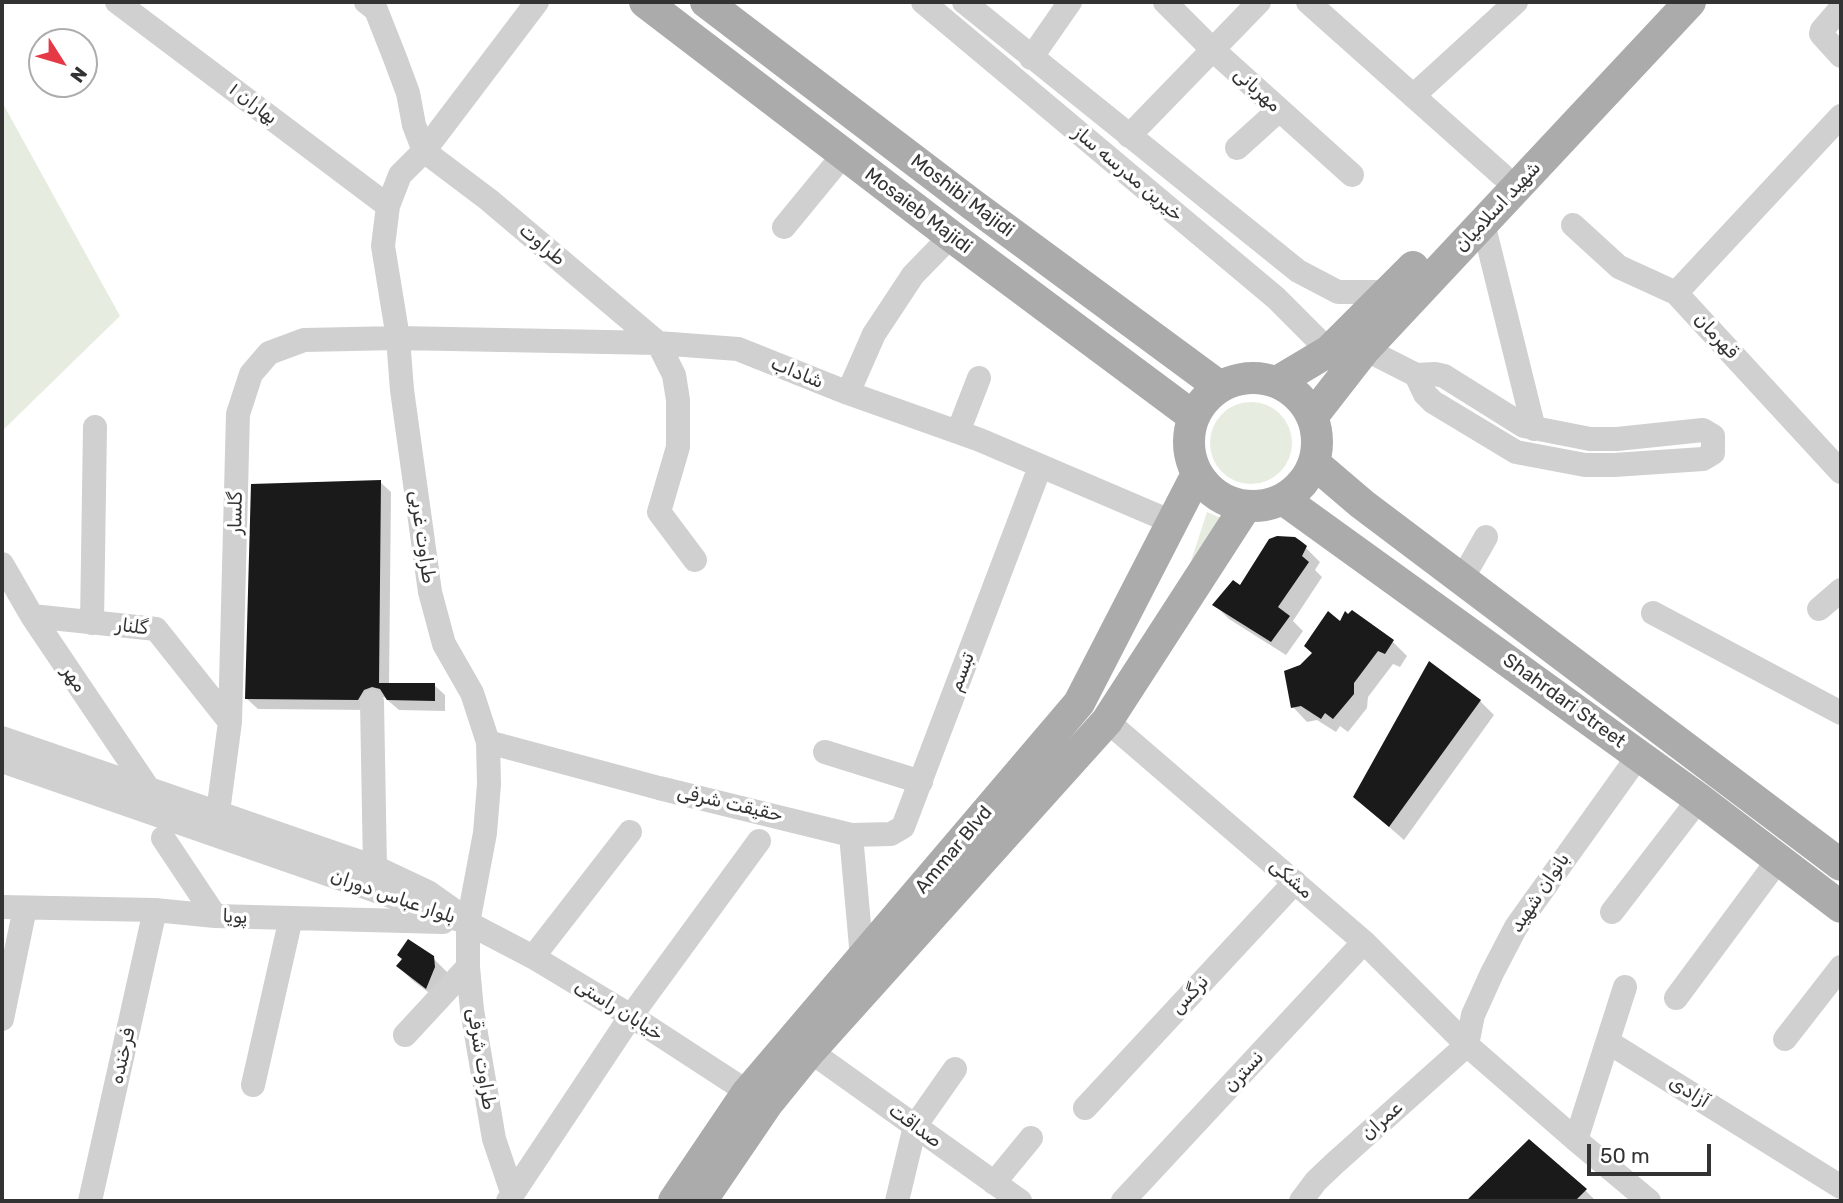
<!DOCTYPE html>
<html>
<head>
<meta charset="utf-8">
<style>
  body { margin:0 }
  #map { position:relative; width:1843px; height:1203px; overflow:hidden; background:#fff; font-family:Rubik,sans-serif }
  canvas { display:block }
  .frame { position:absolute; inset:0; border:4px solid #333; pointer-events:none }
  .north { position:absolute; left:28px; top:28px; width:70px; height:70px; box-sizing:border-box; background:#fff; border:2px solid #adadad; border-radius:50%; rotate:127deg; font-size:19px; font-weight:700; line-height:28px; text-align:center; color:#333 }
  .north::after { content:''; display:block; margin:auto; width:24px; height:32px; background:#e63946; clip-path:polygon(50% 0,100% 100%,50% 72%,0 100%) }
  .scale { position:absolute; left:1587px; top:1144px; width:124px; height:32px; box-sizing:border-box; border:4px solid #333; border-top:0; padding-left:9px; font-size:21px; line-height:24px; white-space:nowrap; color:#333; -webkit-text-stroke:5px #fff; paint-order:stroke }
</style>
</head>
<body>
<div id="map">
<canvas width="1843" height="1203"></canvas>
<div class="frame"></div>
<div class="north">N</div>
<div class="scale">50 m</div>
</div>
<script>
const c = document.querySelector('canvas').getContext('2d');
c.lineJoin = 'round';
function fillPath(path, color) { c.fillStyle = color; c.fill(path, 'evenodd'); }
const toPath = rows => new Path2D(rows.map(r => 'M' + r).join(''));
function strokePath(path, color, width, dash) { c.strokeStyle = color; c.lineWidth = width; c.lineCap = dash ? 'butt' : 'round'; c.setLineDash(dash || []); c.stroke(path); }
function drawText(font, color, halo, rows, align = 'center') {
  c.font = font + ' Rubik,"Noto Naskh Arabic",sans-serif'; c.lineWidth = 7; c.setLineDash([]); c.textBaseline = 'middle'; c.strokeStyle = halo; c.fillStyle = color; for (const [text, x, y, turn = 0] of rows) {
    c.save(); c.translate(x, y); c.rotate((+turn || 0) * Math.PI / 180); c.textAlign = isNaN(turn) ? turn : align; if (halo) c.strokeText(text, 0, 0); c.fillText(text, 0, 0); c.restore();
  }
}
const green = toPath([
  [2,102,120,316,2,431],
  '1210 443a41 41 0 1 1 82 0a41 41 0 1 1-82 0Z',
  [1207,512,1223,519,1191,561]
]);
const shadow = toPath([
  [380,482,391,492,389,685,434,685,445,695,445,711,399,710,384,697,374,700,368,710,258,709,247,699],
  [1306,548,1320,562,1315,570,1322,577,1293,621,1303,631,1286,655,1229,619,1215,605],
  [1341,624,1393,642,1407,656,1400,667,1393,664,1368,697,1367,708,1348,732,1340,726,1336,732,1317,720,1307,722,1293,707,1301,667],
  [1480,701,1494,715,1404,840,1355,797],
  [433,958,447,972,440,1001,412,980,398,966],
  [1529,1141,1586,1191,1596,1201,1468,1201]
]);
const building = toPath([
  [381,480,379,683,435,683,435,701,387,700,380,689,372,687,364,690,358,700,245,699,251,484],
  [1277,536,1295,537,1302,542,1307,546,1302,556,1309,562,1278,607,1290,616,1271,642,1212,605,1233,580,1240,585,1269,539],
  [1352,610,1394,640,1385,654,1378,651,1354,683,1354,694,1333,719,1325,713,1321,719,1301,706,1291,708,1284,671,1300,665,1312,653,1304,646,1328,611,1340,621,1345,611,1348,614],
  [1429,661,1481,700,1389,827,1353,797],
  [408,939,434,956,435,967,426,989,396,966,402,959,397,955],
  [1529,1139,1587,1189,1575,1201,1466,1201]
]);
const minor = toPath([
  [117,2,388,206],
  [366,2,376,10,395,58,408,93,414,125,424,151],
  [923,2,1276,298,1329,351],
  [964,2,1298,271,1338,292,1389,292],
  [1165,2,1212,49,1352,175],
  [1308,2,1502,175],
  [1841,8,1822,30,1821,34,1841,56],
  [1031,58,1070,2],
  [1413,96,1516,2],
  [1129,136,1259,2],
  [1237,148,1279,110],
  [424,151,489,200,658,343,674,375,678,400,678,447,659,512,695,560],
  [1483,223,1534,429],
  [1573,225,1619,267,1676,293,1841,472],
  [784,227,844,154],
  [1676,293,1841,116],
  [1365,349,1416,375],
  [1435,374,1444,376,1524,426,1590,439,1617,439,1703,430,1713,436,1713,453,1703,459,1614,465,1585,465,1516,452,1433,402,1425,394,1416,375,1435,374],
  [848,393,874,334,913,275,951,236],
  [958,432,979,378],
  [2,564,32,616,150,791],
  [1462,579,1486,537],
  [1819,609,1841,590],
  [1653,613,1841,713],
  [32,616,156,629,230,722],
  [92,623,95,427],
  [372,702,375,867],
  [1107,721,1364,942,1467,1045,1576,1140,1649,1201],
  [2,738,375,867,428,892,452,909],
  [488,742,659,788,851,835,862,958],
  [825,752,921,782],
  [2,761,468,923,533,957,631,1016,763,1102],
  [218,812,230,722,238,414,251,374,269,353,304,340,398,338,658,343,738,349,848,393,980,440,1172,522],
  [851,835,891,834,903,827,1040,467],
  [163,838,215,916],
  [2,907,155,910,215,916,443,922],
  [1612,912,1699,799],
  [533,957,630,832],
  [1676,998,1779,859],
  [2,1019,25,908],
  [405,1035,468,967],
  [1785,1039,1841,967],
  [1608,1042,1841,1187],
  [1467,1045,1473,1015,1492,973,1516,927,1639,755],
  [810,1051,1020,1201],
  [253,1085,291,918],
  [1085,1108,1295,882],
  [1576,1140,1625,987],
  [994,1183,1031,1138],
  [512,1192,494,1139,472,1010,468,967,468,923,485,833,489,784,488,742,472,693,444,644,430,592,402,390,398,338,383,246,388,206,400,175,424,151,537,2],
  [90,1201,155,910],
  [508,1201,631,1016,759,841],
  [897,1201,915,1126,955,1069],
  [1123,1201,1364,942],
  [1301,1201,1316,1181,1335,1163,1467,1045]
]);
const major = toPath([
  [645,2,951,236,1194,417],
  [706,2,973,205,1220,387],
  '1189 442a64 64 0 1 1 128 0a64 64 0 1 1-128 0Z',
  [1277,382,1329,351,1413,267],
  [1312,417,1365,349,1690,2],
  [1314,463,1362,504,1841,865],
  [1283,499,1699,799,1841,907],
  [674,1201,747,1093,1079,703,1197,474],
  [701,1201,767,1104,810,1051,1107,721,1246,506]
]);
const streetNames = [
  ["مهربانی",1257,90,42],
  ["بهاران ۱",253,104,37],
  ["خیرین مدرسه ساز",1128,174,40],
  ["Moshibi Majidi",962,196,37],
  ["شهید اسلامیان",1498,207,-47],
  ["Mosaieb Majidi",918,211,37],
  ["طراوت",542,245,40],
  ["قهرمان",1716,336,47],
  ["شاداب",797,373,22],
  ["گلسار",236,513,-89],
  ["طراوت غربی",422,537,82],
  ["گلنار",132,627,7],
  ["تبسم",962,672,-69],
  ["مهر",74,679,56],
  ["Shahrdari Street",1564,701,36],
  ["حقیقت شرفی",730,804,13],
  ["Ammar Blvd",954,850,-50],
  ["مشکی",1291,879,41],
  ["بانوان شهید",1540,893,-56],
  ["بلوار عباس دوران",393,897,19],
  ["پویا",235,917,2],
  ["نرگس",1190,995,-47],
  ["خیابان راستی",619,1010,32],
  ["فرخنده",123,1056,-77],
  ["طراوت شرقی",481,1059,81],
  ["نسترن",1244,1072,-47],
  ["آزادی",1689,1092,32],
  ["عمران",1382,1121,-42],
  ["صداقت",915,1126,36]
];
fillPath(green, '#e6ecdf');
fillPath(shadow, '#0003');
fillPath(building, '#1a1a1a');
strokePath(minor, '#d0d0d0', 24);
strokePath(major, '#ababab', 32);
drawText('19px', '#333', '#fff', streetNames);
</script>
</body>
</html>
